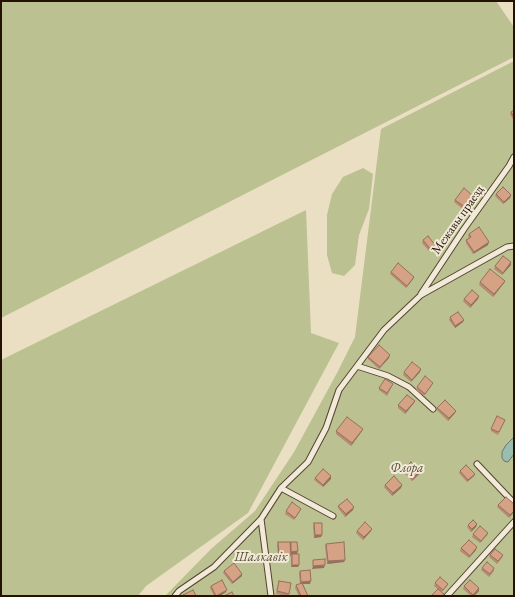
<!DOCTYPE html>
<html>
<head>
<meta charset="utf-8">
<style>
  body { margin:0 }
  #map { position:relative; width:515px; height:597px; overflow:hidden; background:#eadfc3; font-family:"EB Garamond",serif }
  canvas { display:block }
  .frame { position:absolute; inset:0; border:2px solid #241100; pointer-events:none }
</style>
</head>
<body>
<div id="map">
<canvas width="515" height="597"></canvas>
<div class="frame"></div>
</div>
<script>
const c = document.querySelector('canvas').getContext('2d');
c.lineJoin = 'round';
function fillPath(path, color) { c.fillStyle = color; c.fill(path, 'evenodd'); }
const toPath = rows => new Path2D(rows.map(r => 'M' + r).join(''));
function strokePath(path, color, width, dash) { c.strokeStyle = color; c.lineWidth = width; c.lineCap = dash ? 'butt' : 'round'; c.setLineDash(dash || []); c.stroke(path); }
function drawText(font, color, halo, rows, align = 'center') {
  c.font = font + ' "EB Garamond",serif'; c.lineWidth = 4; c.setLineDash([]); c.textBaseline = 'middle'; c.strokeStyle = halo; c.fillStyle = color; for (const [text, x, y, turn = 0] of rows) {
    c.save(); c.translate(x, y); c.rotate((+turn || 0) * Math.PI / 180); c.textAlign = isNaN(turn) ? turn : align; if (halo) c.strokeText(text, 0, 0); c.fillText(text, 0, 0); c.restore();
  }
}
const green = toPath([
  [1,1,496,1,514,27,514,57,1,318],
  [514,61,514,596,165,596,211,549,255,511,294,452,337,373,355,337,381,129],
  [363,168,373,174,369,209,359,235,355,265,344,276,332,273,327,255,327,215,332,194,343,177],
  [306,210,311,333,339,343,248,513,146,586,138,596,1,596,1,360]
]);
const water = toPath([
  [514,438,514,454,508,462,504,461,502,458,502,452,506,445,512,439,514,438]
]);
const service = toPath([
  [421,294,464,229,509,166,514,157],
  [357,366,388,376,409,387,433,409],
  [477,464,514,503],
  [281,488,333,516],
  [261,519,271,596],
  [175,596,179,591,214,567,261,519,281,488,308,462,326,428,339,390,384,330,421,295,507,247,514,246],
  [447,596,514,522]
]);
const wall = toPath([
  [514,110,514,121,510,114,511,112],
  [496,194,511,195,510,198,503,204,495,196],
  [473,196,473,199,464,210,454,202,455,200],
  [469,234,488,245,473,254,466,243,466,240,469,238,468,236],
  [423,240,436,246,435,248,430,252,422,243],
  [511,265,502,275,494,269,495,266],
  [391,272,414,277,413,279,406,288,390,274],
  [480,282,504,283,493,297,479,285],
  [479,296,478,299,470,308,463,301,464,299],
  [450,317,464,320,463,322,455,328,449,320],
  [368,357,389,358,379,369,368,359],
  [404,372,420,372,411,382,403,375],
  [393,384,387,396,379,390,379,388],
  [432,385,424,396,416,390,417,387],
  [415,401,414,403,405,414,398,408,398,405],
  [437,408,455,413,448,421,437,410],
  [497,416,505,420,498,435,491,431],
  [336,431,362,431,351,446,336,434],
  [404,469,419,474,412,481,403,471],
  [460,471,475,474,474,476,467,482,459,473],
  [315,478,331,479,323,487,314,480],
  [385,485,402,485,401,488,392,496,384,487],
  [514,504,509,518,497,507,498,505],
  [338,506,353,510,345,517,338,508],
  [286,511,300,511,294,520,285,514],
  [314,523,321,537,314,538,313,526],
  [477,524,476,527,471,532,467,527,468,525],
  [372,529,371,531,363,540,356,533,357,531],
  [473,534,487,535,480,543,472,537],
  [278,542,290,544,291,542,297,554,291,554,290,557,278,558,277,545],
  [326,544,345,560,344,562,327,564,325,546],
  [461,548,476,550,469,558,460,551],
  [292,554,298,567,291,567,291,557],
  [490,555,503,555,502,558,497,564,489,557],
  [482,568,494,568,494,571,489,577,481,570],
  [224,571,242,576,232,584,223,573],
  [300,571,310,584,303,584,308,596,299,596,295,588,296,585,300,584,299,573],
  [279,581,289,594,288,596,276,594],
  [435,583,448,584,447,586,442,592,434,586],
  [211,586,226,592,220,596,214,596,210,588],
  [464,586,479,588,479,591,474,596,471,596,463,589]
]);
const shadedWall = toPath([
  [511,195,510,198,503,204,504,202],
  [473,196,473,199,464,210,465,207],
  [489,242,488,245,473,254,474,252],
  [436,246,435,248,430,252,431,250],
  [511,262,511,265,502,275,503,273],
  [414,277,413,279,406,288,407,286],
  [505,281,504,283,493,297,494,294],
  [479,296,478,299,470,308,471,305],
  [464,320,463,322,455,328,455,326],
  [390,355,389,358,379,369,380,367],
  [421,369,420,372,411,382,412,380],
  [415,401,414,403,405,414,406,411],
  [456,411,455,413,448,421,449,418],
  [363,429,362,431,351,446,352,443],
  [420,471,419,474,412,481,413,478],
  [475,474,474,476,467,482,468,480],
  [331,476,331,479,323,487,323,485],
  [402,485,401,488,392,496,393,493],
  [354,507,353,510,345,517,346,514],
  [514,511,514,512,509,518,510,515],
  [477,524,476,527,471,532,472,529],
  [372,529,371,531,363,540,364,537],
  [488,533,487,535,480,543,481,541],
  [315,535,322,535,321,537,314,538],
  [477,547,476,550,469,558,470,556],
  [298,551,297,554,290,554,291,552],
  [279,555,291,555,290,557,278,558],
  [345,560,344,562,327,564,328,561],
  [292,565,299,565,298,567,291,567],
  [325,565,324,568,312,569,313,566],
  [242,574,242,576,232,584,233,582],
  [311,581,310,584,300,584,301,582],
  [479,588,479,591,474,596,473,596],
  [227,590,226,592,220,596,216,596]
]);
const building = toPath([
  [514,110,514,117,511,112,514,110],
  [503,187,511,195,504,202,496,194,503,187],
  [464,188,473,196,465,207,455,200,464,188],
  [479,227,489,242,474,252,466,240,471,237,469,234,479,227],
  [428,236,436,246,431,250,423,240,428,236],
  [503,256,511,262,503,273,495,266,503,256],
  [398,263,414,277,407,286,391,272,398,263],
  [490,269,505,281,494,294,480,282,490,269],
  [472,290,479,296,471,305,464,299,472,290],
  [458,312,464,320,455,326,450,317,458,312],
  [379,345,390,355,380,367,368,357,379,345],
  [412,362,421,369,412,380,404,372,412,362],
  [425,376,433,383,425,394,417,387,425,376],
  [385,379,393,384,387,393,379,388,385,379],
  [407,395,415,401,406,411,398,405,407,395],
  [445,400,456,411,449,418,437,408,445,400],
  [497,416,505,420,499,432,491,429,497,416],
  [347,417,363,429,352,443,336,431,347,417],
  [411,462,420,471,413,478,404,469,411,462],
  [466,465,475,474,468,480,460,471,466,465],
  [323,469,331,476,323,485,315,478,323,469],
  [394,476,402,485,393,493,385,485,394,476],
  [506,497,514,504,514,511,510,515,498,505,506,497],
  [347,499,354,507,346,514,338,506,347,499],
  [292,502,301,509,295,518,286,511,292,502],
  [473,520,477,524,472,529,468,525,473,520],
  [365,522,372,529,364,537,357,531,365,522],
  [314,523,322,523,322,535,315,535,314,523],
  [480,526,488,533,481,541,473,534,480,526],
  [469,540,477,547,470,556,461,548,469,540],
  [278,542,290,542,291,555,279,555,278,542],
  [291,542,297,542,298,551,291,552,291,542],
  [344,542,345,560,328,561,326,544,344,542],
  [495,549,503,555,498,561,490,555,495,549],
  [292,554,299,554,299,565,292,565,292,554],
  [325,559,325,565,313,566,313,560,325,559],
  [487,562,494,568,490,574,482,568,487,562],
  [234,563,242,574,233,582,224,571,234,563],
  [310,570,311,581,301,582,300,571,310,570],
  [440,577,448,584,443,590,435,583,440,577],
  [222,580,227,590,216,596,211,586,222,580],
  [470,580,479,588,473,595,464,586,470,580],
  [279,581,291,583,289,594,277,591,279,581],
  [302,583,308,596,301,596,296,585,302,583],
  [438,589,444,594,442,596,431,596,438,589],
  [193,590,196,596,181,596,193,590],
  [232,592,234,596,224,596,232,592]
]);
const streetNames = [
  ["Межавы праезд",458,220,-55]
];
const parkNames = [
  ["Флора",407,468],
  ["Шалкавік",261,557]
];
fillPath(green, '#bbc190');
fillPath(water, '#99bdae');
strokePath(water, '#6a7868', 1);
strokePath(service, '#564431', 7);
strokePath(service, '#f1ead8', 5);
fillPath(wall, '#b78b72');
fillPath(shadedWall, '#95715d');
fillPath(building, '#d5a285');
strokePath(building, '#95715d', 1);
drawText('13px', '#241100', '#f1ead8', streetNames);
drawText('italic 13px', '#594f32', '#f1ead8', parkNames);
</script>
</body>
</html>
